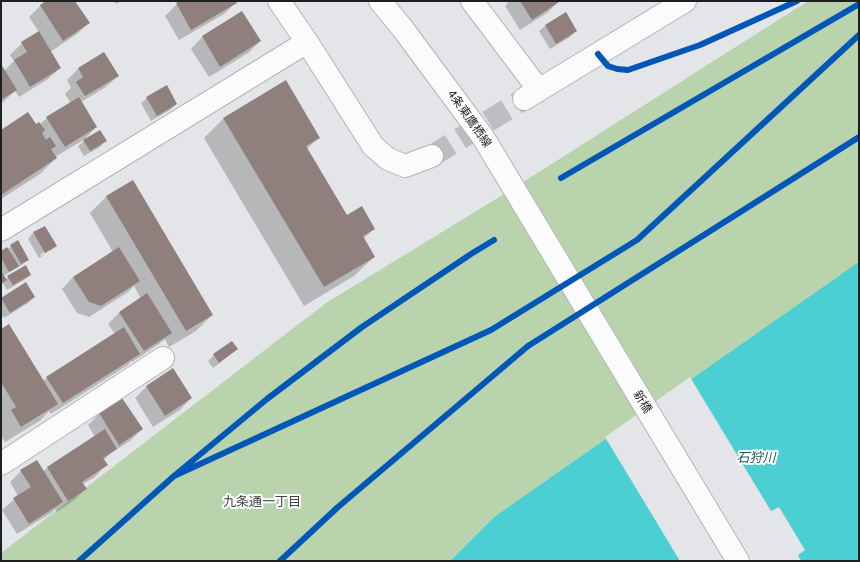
<!DOCTYPE html>
<html>
<head>
<meta charset="utf-8">
<style>
  body { margin:0 }
  #map { position:relative; width:860px; height:562px; overflow:hidden; background:#e3e5e8; font-family:Arial,sans-serif }
  canvas { display:block }
  .frame { position:absolute; inset:0; border:2px solid #1e1f21; pointer-events:none }
</style>
</head>
<body>
<div id="map">
<canvas width="860" height="562"></canvas>
<div class="frame"></div>
</div>
<script>
const c = document.querySelector('canvas').getContext('2d');
c.lineJoin = 'round';
function fillPath(path, color) { c.fillStyle = color; c.fill(path, 'evenodd'); }
const toPath = rows => new Path2D(rows.map(r => 'M' + r).join(''));
function strokePath(path, color, width, dash) { c.strokeStyle = color; c.lineWidth = width; c.lineCap = dash ? 'butt' : 'round'; c.setLineDash(dash || []); c.stroke(path); }
function drawText(font, color, halo, rows, align = 'center') {
  c.font = font + ' Arial,"Noto Sans JP",sans-serif'; c.lineWidth = 4; c.setLineDash([]); c.textBaseline = 'middle'; c.strokeStyle = halo; c.fillStyle = color; for (const [text, x, y, turn = 0] of rows) {
    c.save(); c.translate(x, y); c.rotate((+turn || 0) * Math.PI / 180); c.textAlign = isNaN(turn) ? turn : align; if (halo) c.strokeText(text, 0, 0); c.fillText(text, 0, 0); c.restore();
  }
}
const green = toPath([
  [808,1,859,1,859,268,633,420,494,517,450,561,1,561,1,553,326,303,514,188]
]);
const water = toPath([
  [859,262,859,561,450,561,494,517]
]);
const pier = toPath([
  [690,377,771,511,779,507,805,550,798,555,801,561,680,561,605,437]
]);
const shadow = toPath([
  [48,1,74,1,88,23,77,34,50,52,60,68,48,79,19,97,15,91,1,104,1,66,4,71,14,61,10,55,22,43,39,32,29,17,41,5],
  [114,1,121,1,116,4],
  [182,1,235,1,235,3,224,14,179,40,165,16,177,4],
  [506,1,558,1,558,2,547,13,520,30,505,6,508,3],
  [242,12,260,41,248,53,209,77,191,49,202,37],
  [566,13,576,31,570,37,550,49,539,31,545,26],
  [104,53,118,76,106,87,81,102,96,127,85,139,55,157,56,158,40,174,1,199,1,131,40,124,47,118,71,103,65,94,71,88,67,80,78,69],
  [147,98,176,104,170,110,151,121,141,103],
  [224,118,319,137,307,149,347,216,374,229,363,239,374,257,354,276,304,306,204,138],
  [84,141,105,141,100,147,84,156,78,146],
  [133,181,212,315,196,331,169,347,165,339,159,344,132,362,131,361,128,365,51,414,49,411,41,420,5,442,1,436,1,331,43,381,47,378,115,334,108,324,119,313,141,299,134,286,128,292,89,317,77,313,62,289,73,277,113,252,90,213,106,197],
  [45,227,56,245,50,251,50,248,40,255,41,256,50,251,39,258,28,239,33,233],
  [18,242,28,259,22,265,3,276,5,280,8,277,30,274,24,280,7,290,3,283,1,284,1,253],
  [25,284,34,297,28,303,4,318,1,314,1,299],
  [237,349,213,368,208,361,214,355],
  [146,387,191,398,180,410,153,427,135,398],
  [122,399,142,429,130,441,111,453,103,461,106,465,95,477,83,484,85,489,74,500,57,512,55,509,51,513,17,534,2,510,18,496,10,482,21,471,43,472,47,468,95,437,88,425,99,414]
]);
const building = toPath([
  [46,1,75,1,90,23,63,41,40,5],
  [180,1,236,1,237,3,191,30,176,3],
  [520,1,559,1,559,2,532,20],
  [242,11,261,41,220,67,202,36],
  [566,12,577,31,556,44,545,25],
  [39,31,61,68,30,87,14,60,27,52,21,42],
  [104,52,119,76,85,96,76,82,83,77,78,68],
  [1,64,17,90,1,100],
  [286,80,320,138,306,146,347,215,362,206,375,229,363,236,375,257,324,287,223,118],
  [167,85,177,104,157,116,146,97],
  [79,97,97,127,65,147,46,117],
  [28,112,36,124,39,122,45,130,42,133,46,140,50,137,56,146,51,149,57,158,1,195,1,130],
  [100,130,107,141,90,151,83,140],
  [133,180,213,315,186,331,106,196],
  [45,226,57,246,45,253,33,232],
  [18,240,29,260,21,264,10,245],
  [7,247,19,266,9,272,1,258,1,251],
  [119,247,140,281,101,306,89,302,73,277],
  [26,265,31,275,13,285,7,276],
  [1,271,7,280,1,284],
  [26,282,35,297,10,313,1,298],
  [147,293,172,333,144,351,119,312],
  [9,324,58,404,21,427,11,410,16,407,1,382,1,329],
  [124,327,140,354,63,403,46,377],
  [232,341,238,349,219,363,213,354],
  [173,368,192,398,165,416,146,386],
  [122,398,143,429,119,445,99,413],
  [105,429,117,449,103,458,108,465,82,482,87,489,68,501,47,467],
  [37,460,63,502,29,524,13,498,31,487,20,470]
]);
const minorTunnel = toPath([
  [432,156,524,99]
]);
const minor = toPath([
  [279,1,307,42,373,146,388,159,405,166,432,156],
  [380,1,403,29,483,137,738,561],
  [472,1,539,90],
  [524,99,685,1],
  [1,230,307,42],
  [1,464,163,358]
]);
const cycleway = toPath([
  [598,54,608,66,617,69,628,70,700,45,797,1],
  [561,178,859,4],
  [174,476,491,330,637,240,859,35],
  [79,561,174,476,267,399,362,327,471,254,494,240],
  [280,561,338,507,528,346,859,137]
]);
const streetNames = [
  ["4条東鷹栖線",469,119,55],
  ["新橋",642,402,59]
];
const waterNames = [
  ["石狩川",756,458]
];
const neighbourhoodNames = [
  ["九条通一丁目",262,502]
];
fillPath(green, '#b9d4ac');
fillPath(water, '#4ccfd3');
fillPath(pier, '#e3e5e8');
fillPath(shadow, '#0003');
fillPath(building, '#8f7f7d');
strokePath(minorTunnel, '#bcbdc0', 22, [22, 11]);
strokePath(minor, '#b3b4b6', 24);
strokePath(minor, '#fbfbfc', 22);
strokePath(cycleway, '#0057b8', 6);
drawText('12px', '#1e1f21', '#fff', streetNames);
drawText('italic 13px', '#1a595b', '#fff', waterNames);
drawText('13px', '#404247', '#fff', neighbourhoodNames);
</script>
</body>
</html>
